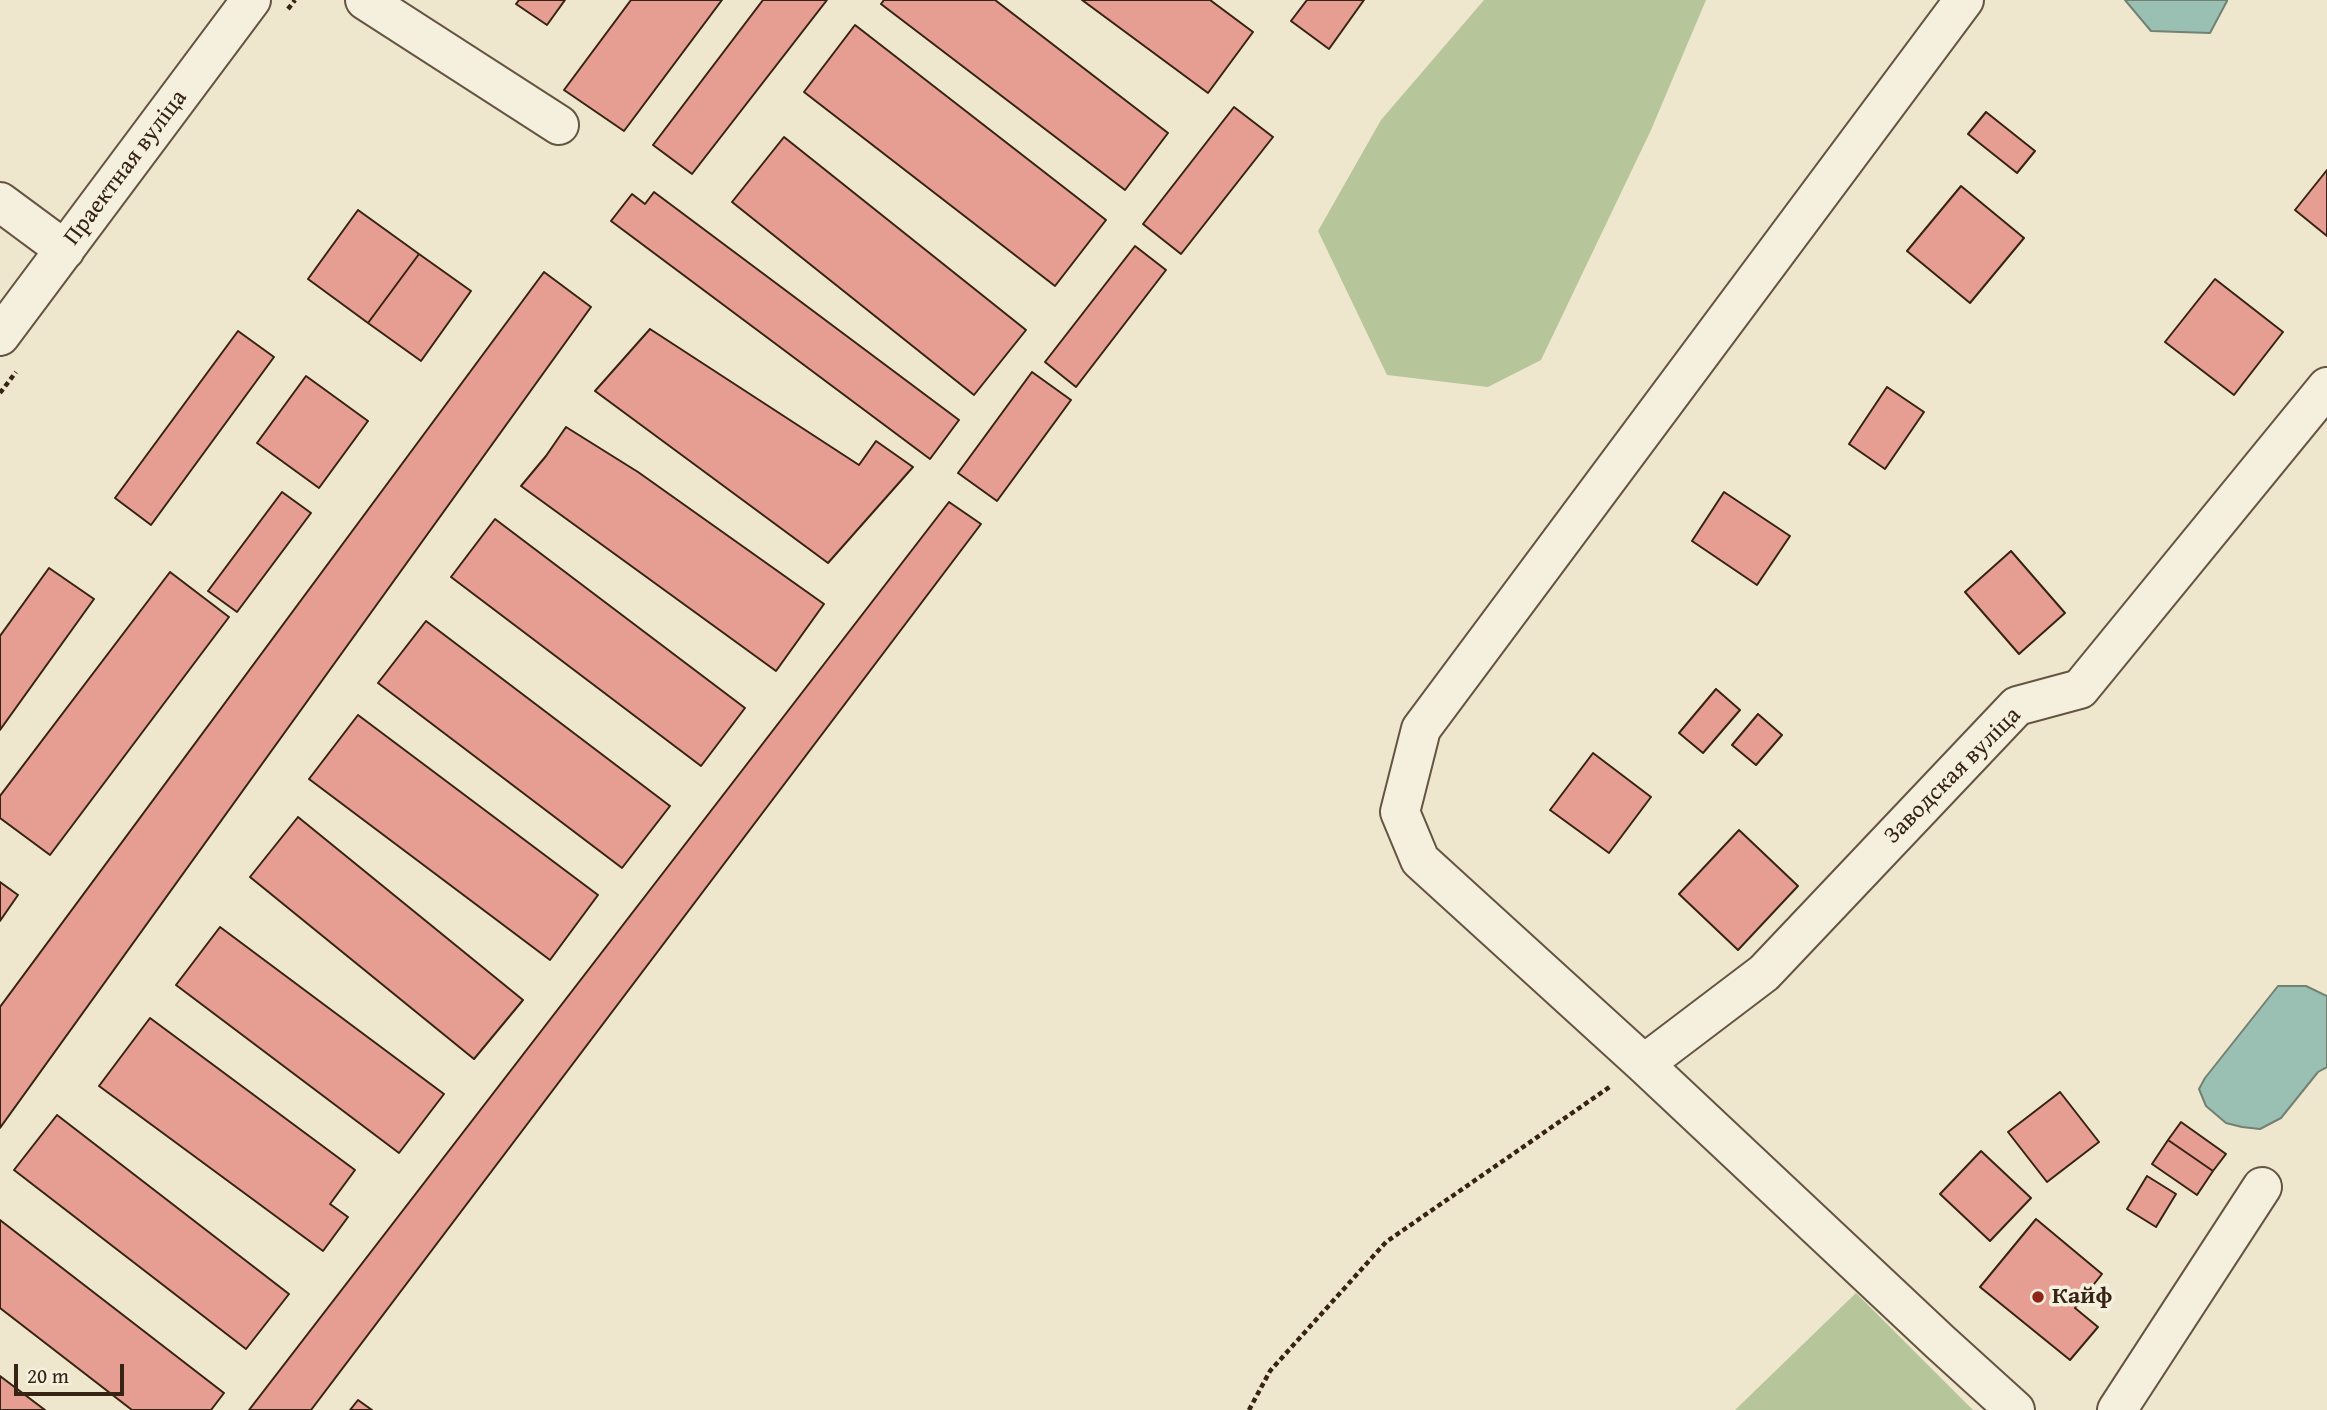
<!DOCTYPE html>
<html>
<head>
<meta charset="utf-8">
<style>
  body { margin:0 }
  #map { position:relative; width:2327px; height:1410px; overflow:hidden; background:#efe7cd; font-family:"Gentium Book Plus",serif }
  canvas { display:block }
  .scale { position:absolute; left:14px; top:1364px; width:110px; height:32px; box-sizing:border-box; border:4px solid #372313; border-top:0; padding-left:9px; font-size:21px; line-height:24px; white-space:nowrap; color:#372313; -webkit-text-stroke:5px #f5efde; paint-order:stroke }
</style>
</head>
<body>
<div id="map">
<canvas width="2327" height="1410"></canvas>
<div class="scale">20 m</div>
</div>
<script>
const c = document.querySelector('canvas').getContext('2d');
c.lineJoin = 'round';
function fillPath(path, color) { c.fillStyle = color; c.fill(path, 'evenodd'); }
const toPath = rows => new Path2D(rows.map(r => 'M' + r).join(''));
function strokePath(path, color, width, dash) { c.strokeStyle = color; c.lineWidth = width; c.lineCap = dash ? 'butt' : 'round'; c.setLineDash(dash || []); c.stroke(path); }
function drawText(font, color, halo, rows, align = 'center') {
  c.font = font + ' "Gentium Book Plus",serif'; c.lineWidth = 7; c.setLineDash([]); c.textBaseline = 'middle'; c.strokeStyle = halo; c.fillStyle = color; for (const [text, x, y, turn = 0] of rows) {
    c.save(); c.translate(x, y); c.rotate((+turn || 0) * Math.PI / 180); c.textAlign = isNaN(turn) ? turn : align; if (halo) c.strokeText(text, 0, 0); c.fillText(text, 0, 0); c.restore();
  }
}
const green = toPath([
  [1484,0,1706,0,1651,130,1541,360,1488,387,1387,375,1318,231,1381,120],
  [1856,1293,1973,1410,1735,1410]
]);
const water = toPath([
  [2125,0,2227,0,2227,1,2210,33,2151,31,2125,0],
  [2278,986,2306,986,2327,996,2327,1067,2318,1072,2281,1118,2260,1129,2242,1127,2226,1123,2206,1106,2199,1089,2205,1078,2278,986]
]);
const building = toPath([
  [519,0,565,0,547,25,516,4,519,0],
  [631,0,722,0,624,131,564,90,631,0],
  [763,0,827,0,692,174,653,145,763,0],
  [884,0,995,0,1168,133,1125,190,881,4,884,0],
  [1082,0,1210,0,1253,32,1208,93,1082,0],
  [1307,0,1364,0,1329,49,1291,21,1307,0],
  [855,25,1106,220,1055,286,804,92,855,25],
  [1234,107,1273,137,1181,254,1143,224,1234,107],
  [1986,112,2035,151,2017,173,1968,134,1986,112],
  [784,137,1026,330,974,395,732,202,784,137],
  [2327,170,2327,236,2295,210,2327,170],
  [1961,186,2024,238,1970,303,1907,251,1961,186],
  [654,192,959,420,930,459,611,221,632,194,645,204,654,192],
  [358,210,419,254,368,323,308,279,358,210],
  [1135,246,1166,270,1076,387,1045,362,1135,246],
  [419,254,471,291,421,361,368,323,419,254],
  [544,272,591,307,0,1128,0,1007,544,272],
  [2215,279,2283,332,2234,395,2165,342,2215,279],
  [650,329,859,465,876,441,913,467,828,563,595,391,650,329],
  [238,331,274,357,151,525,115,498,238,331],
  [1032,372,1071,400,997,501,958,473,1032,372],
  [306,376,368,421,319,488,257,443,306,376],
  [1887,387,1924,412,1885,469,1849,444,1887,387],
  [566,427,638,472,824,604,776,671,521,486,546,456,566,427],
  [282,492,311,513,237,612,208,591,282,492],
  [1724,492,1790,536,1757,585,1692,541,1724,492],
  [949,502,981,524,311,1410,249,1410,949,502],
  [495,519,745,708,701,766,451,577,495,519],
  [2011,551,2065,613,2019,654,1965,592,2011,551],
  [49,568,94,599,0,730,0,636,49,568],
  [170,572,229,617,50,855,0,818,0,796,170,572],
  [426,621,670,806,622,868,378,683,426,621],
  [1716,689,1740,710,1703,753,1679,733,1716,689],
  [1758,714,1782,735,1756,765,1732,745,1758,714],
  [358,715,598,895,550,960,309,779,358,715],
  [1593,753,1651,797,1609,853,1550,810,1593,753],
  [298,817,523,1000,474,1059,250,877,298,817],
  [1739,830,1798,886,1738,950,1679,894,1739,830],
  [0,882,18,895,0,921,0,882],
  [220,927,444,1094,399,1153,176,985,220,927],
  [150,1018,355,1170,330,1204,348,1217,323,1251,99,1086,150,1018],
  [2060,1092,2099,1142,2047,1182,2008,1132,2060,1092],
  [57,1115,289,1294,246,1349,14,1170,57,1115],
  [2181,1122,2226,1154,2213,1171,2168,1140,2181,1122],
  [2168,1140,2213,1171,2197,1195,2152,1164,2168,1140],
  [1981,1151,2031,1198,1990,1241,1940,1194,1981,1151],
  [2147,1176,2176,1194,2156,1227,2127,1209,2147,1176],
  [2036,1219,2102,1274,2075,1308,2098,1327,2070,1360,1980,1287,2036,1219],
  [0,1220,224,1393,211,1410,132,1410,0,1308,0,1220],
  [0,1376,45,1410,0,1410,0,1376],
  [358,1400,372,1410,350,1410,358,1400]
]);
const path = toPath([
  [288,9,295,0],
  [0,393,16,372],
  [1249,1410,1270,1371,1386,1242,1611,1086]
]);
const minor = toPath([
  [365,0,559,125],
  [1964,0,1421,729,1400,812,1420,860,1644,1064,1940,1342,2015,1410],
  [0,202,65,250],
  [0,336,251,0],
  [1644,1064,1764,973,2017,706,2080,689,2327,387],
  [2117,1410,2262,1187]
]);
const markers = [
  [2038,1297,7,"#8f2418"]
];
const streetNames = [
  ["Праектная вуліца",126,168,-53],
  ["Заводская вуліца",1953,776,-45]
];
const poiNames = [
  ["Кайф",2052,1297]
];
fillPath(green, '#b6c69a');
fillPath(water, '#9ac0b3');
strokePath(water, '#728173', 2);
fillPath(building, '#e69e92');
strokePath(building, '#372313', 2);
strokePath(minor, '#655442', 42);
strokePath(path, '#372313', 4.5, [5, 3.5]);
strokePath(minor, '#f5efde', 38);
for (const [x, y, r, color] of markers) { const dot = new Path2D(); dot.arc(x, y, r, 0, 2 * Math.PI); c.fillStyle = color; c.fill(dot); strokePath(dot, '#f5efde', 2.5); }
drawText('24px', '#372313', '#f5efde', streetNames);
drawText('bold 24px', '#372313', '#f5efde', poiNames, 'left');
</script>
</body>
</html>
